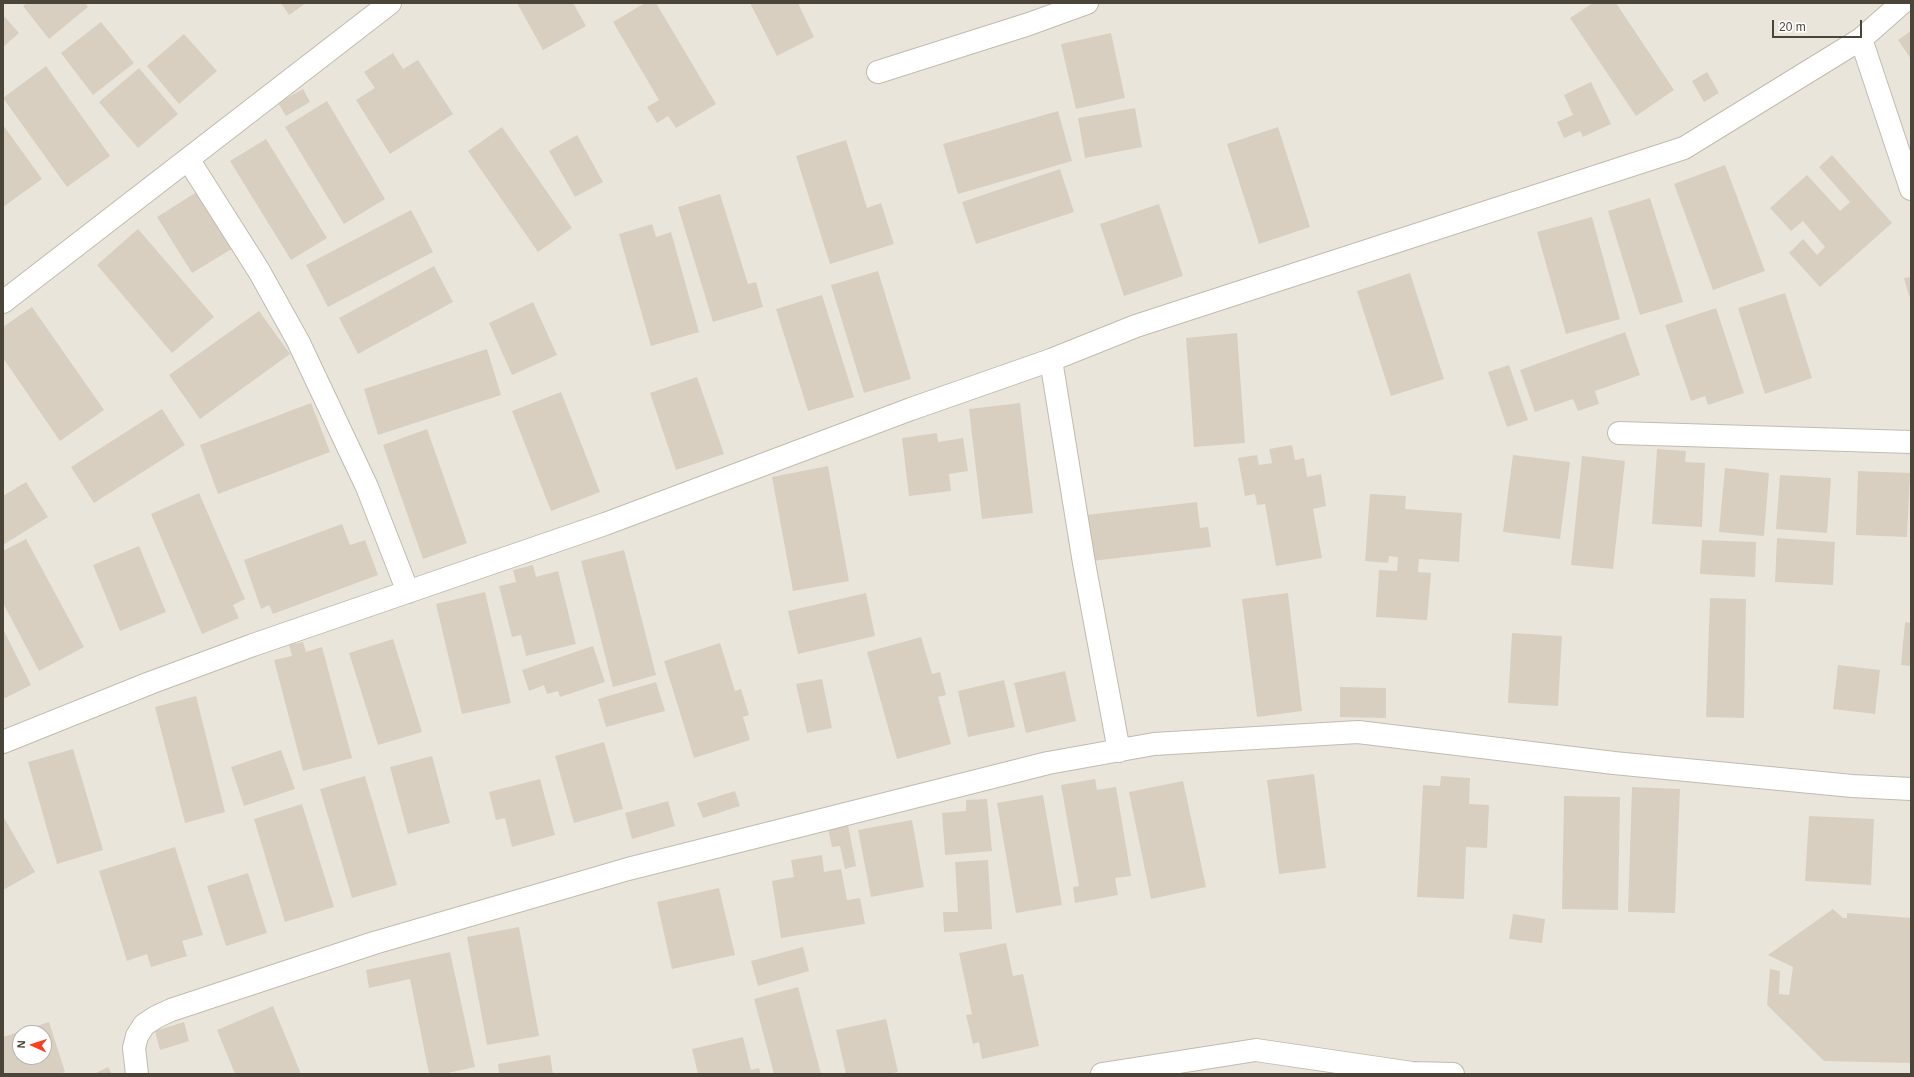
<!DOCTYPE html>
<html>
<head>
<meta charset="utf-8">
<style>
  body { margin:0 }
  #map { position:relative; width:1914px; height:1077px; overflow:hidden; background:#f6f3ec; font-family:Helvetica,sans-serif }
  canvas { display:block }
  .frame { position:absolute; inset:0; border:4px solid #4b4439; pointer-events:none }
  .north { position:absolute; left:12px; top:1025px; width:40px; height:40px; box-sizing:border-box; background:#fff; border:1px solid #b7b4b0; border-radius:50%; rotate:273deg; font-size:11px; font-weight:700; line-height:16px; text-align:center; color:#4b4439 }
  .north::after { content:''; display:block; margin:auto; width:14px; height:18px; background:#fc3f1d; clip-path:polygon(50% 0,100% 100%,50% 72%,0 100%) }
  .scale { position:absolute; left:1772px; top:20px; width:90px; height:18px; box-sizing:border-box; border:2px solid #4b4439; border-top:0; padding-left:5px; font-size:12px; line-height:14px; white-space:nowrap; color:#4b4439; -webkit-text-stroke:3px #fff; paint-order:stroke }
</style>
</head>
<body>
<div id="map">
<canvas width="1914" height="1077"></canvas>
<div class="frame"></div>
<div class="north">N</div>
<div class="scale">20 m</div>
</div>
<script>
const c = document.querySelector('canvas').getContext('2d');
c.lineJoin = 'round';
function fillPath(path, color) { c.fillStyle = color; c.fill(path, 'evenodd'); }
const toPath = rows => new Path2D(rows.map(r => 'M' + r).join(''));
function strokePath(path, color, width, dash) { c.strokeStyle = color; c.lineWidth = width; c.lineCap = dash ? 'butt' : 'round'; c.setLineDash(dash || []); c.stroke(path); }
const residential = toPath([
  [3,3,1911,3,1911,1074,3,1074],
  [20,1033,44,1033,44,1057,20,1057]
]);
const building = toPath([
  [27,3,85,3,88,7,49,39,23,6],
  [281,3,306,3,289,15],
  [517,3,573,3,586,26,543,50],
  [645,3,656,3,716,104,676,128,668,116,657,123,647,107,659,100,613,22],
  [750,3,798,3,814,37,777,56],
  [1593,3,1616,3,1674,90,1636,116,1570,18],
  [3,15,19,33,3,47],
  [101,22,134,63,93,95,61,53],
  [1911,31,1911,59,1898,40],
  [1111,33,1125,98,1076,109,1061,44],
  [184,34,217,71,179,104,147,66],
  [393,53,403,69,418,60,453,114,390,154,356,100,375,88,364,72],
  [46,66,110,156,67,187,3,98],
  [139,68,178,114,138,148,99,102],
  [1707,72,1719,93,1704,102,1692,81],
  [1591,82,1611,124,1583,137,1580,131,1564,138,1557,122,1573,115,1564,95],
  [303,89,310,102,286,116,278,103],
  [327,101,385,199,344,224,285,127],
  [1135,108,1142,147,1085,158,1078,118],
  [1058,111,1072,161,958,194,943,144],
  [3,125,42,179,3,207],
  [502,127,572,228,538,252,468,151],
  [1278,127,1310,227,1259,244,1227,144],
  [577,135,603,182,575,197,549,151],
  [266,139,327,238,291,260,230,161],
  [846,140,867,208,881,203,894,244,830,264,796,156],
  [1832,155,1892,223,1820,287,1789,253,1803,239,1817,255,1825,247,1803,221,1791,231,1770,208,1807,175,1840,211,1850,202,1819,167],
  [1725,165,1765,271,1713,290,1674,184],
  [1060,169,1074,212,976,244,962,202],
  [200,190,235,247,192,273,157,217],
  [720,194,748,284,756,282,763,307,713,322,678,207],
  [1650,198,1683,302,1640,315,1608,211],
  [1159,204,1183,276,1124,296,1100,224],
  [411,210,433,252,328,307,306,265],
  [1592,217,1620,319,1566,334,1537,232],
  [652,224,656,237,671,232,699,332,651,346,619,234],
  [138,229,214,317,172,353,97,265],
  [434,266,453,302,358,354,339,318],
  [878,271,911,379,864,393,831,285],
  [1410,273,1444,379,1391,396,1357,291],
  [1911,277,1911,295,1909,296,1904,278],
  [1785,293,1812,378,1765,394,1738,308],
  [822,295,854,397,808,411,776,309],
  [533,302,557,355,512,375,489,323],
  [32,307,104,410,60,441,3,358,3,327],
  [1716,308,1744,393,1708,405,1705,396,1691,401,1665,325],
  [259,311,290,354,200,419,169,375],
  [1625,332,1640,375,1595,391,1599,404,1578,411,1573,399,1535,412,1520,370],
  [1237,333,1245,443,1194,447,1186,338],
  [487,349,501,395,378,435,364,389],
  [1509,365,1528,420,1507,427,1488,372],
  [697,377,724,454,676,470,650,393],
  [561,392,600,492,551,511,512,411],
  [311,403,330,452,218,494,200,445],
  [1020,403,1033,513,982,519,969,409],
  [162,409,185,445,94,503,71,467],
  [427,429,467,543,423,559,383,445],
  [937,433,938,442,963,438,968,471,949,474,951,491,909,496,902,438],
  [1292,445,1295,460,1304,458,1307,477,1321,474,1326,506,1313,509,1322,558,1276,566,1265,504,1257,505,1255,494,1245,496,1238,458,1257,455,1259,465,1272,463,1269,449],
  [1657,449,1686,451,1685,462,1705,463,1702,527,1652,524],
  [1513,455,1570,462,1560,539,1503,532],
  [1582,456,1625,461,1613,569,1571,565],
  [828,466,849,581,793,591,772,477],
  [1725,468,1769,473,1764,536,1719,532],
  [1858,471,1910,473,1907,537,1856,535],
  [1780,475,1831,478,1827,533,1776,529],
  [26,482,48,517,3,545,3,496],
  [199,493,245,599,233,605,239,618,202,634,151,514],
  [1370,494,1406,496,1405,509,1462,513,1459,562,1419,559,1418,572,1431,573,1427,620,1376,617,1379,570,1397,571,1398,557,1389,556,1388,563,1365,561],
  [1197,502,1200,528,1208,527,1211,547,1092,561,1086,515],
  [342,524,350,545,365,540,378,575,273,614,269,605,261,609,244,560],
  [1777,538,1835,542,1833,585,1775,582],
  [26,539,84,647,39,671,3,603,3,551],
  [1702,540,1756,542,1755,577,1700,574],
  [139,546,166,612,120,631,93,565],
  [624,550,656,675,613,687,581,561],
  [533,565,536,577,558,571,576,644,526,656,521,635,512,637,499,586,516,582,513,570],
  [485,592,511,703,462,714,436,604],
  [866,593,875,636,798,654,788,611],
  [1288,593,1302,711,1257,717,1242,599],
  [1710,598,1746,599,1744,718,1706,717],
  [1905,622,1911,623,1911,666,1901,665],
  [3,629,31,685,3,699],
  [1512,633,1562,636,1558,706,1508,703],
  [921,637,932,674,940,672,946,695,938,697,951,744,897,759,867,652],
  [393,639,422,732,378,745,349,653],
  [303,642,306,652,322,647,352,758,303,771,274,660,292,656,289,645],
  [720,643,735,691,741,689,749,715,743,717,750,740,694,758,664,661],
  [593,646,605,682,560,697,558,691,547,694,544,685,529,691,522,670],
  [1838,665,1880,670,1875,714,1833,709],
  [1065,671,1076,721,1026,733,1014,683],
  [822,679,832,728,807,733,796,684],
  [1004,680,1015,727,968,737,958,691],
  [656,682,665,711,606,727,598,699],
  [1340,687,1386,688,1386,718,1340,717],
  [196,696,225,812,185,823,155,707],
  [604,742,623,809,574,823,555,756],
  [73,749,103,850,57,864,28,762],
  [281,750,295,789,244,806,231,767],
  [432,756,450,823,408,834,390,767],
  [1314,774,1326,868,1279,874,1267,780],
  [365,776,397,885,352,898,320,789],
  [1441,776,1470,778,1469,804,1489,805,1487,848,1466,847,1464,899,1417,897,1423,785,1440,786],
  [540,779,555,835,512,847,505,818,496,820,489,792],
  [1095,779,1097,790,1116,787,1131,876,1115,878,1118,895,1075,903,1073,887,1079,886,1061,785],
  [1183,781,1206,887,1151,899,1129,792],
  [1632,787,1680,789,1675,913,1628,912],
  [735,791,740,806,703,818,697,803],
  [1043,795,1062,905,1016,913,997,803],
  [1564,796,1620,797,1618,910,1562,909],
  [987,799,992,851,945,855,942,813,966,811,966,800],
  [668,801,675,826,632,839,625,813],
  [302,804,334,907,285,922,254,819],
  [3,816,35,872,3,890],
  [1809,816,1874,819,1871,885,1805,881],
  [847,820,856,866,845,869,840,846,832,847,827,824],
  [912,820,924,887,871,897,858,830],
  [175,847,203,935,182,941,187,956,151,967,147,954,127,961,99,871],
  [822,855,824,872,841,869,847,900,860,898,865,924,781,938,772,881,794,877,791,860],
  [988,860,992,929,944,932,943,912,958,912,955,862],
  [248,873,267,933,226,946,207,886],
  [719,888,735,955,672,969,657,902],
  [1833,909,1843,918,1847,918,1847,913,1911,918,1911,1063,1824,1061,1767,1005,1770,969,1780,971,1779,994,1789,995,1793,967,1768,955],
  [1513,914,1545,919,1542,943,1509,939],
  [519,927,539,1036,487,1045,467,937],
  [1006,943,1013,976,1023,974,1039,1046,982,1059,979,1042,973,1044,966,1015,972,1014,959,953],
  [803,947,809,971,758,986,751,961],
  [450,952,475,1067,443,1074,429,1074,410,979,369,988,366,970],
  [798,987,821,1074,774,1074,754,999],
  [273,1006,301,1074,235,1074,217,1030],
  [886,1019,898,1072,889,1074,846,1074,836,1030],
  [49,1022,65,1072,60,1074,3,1074,3,1037],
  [20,1033,44,1033,44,1057,20,1057],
  [184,1022,189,1041,160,1050,155,1031],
  [743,1037,751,1070,759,1068,761,1074,698,1074,692,1049],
  [550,1055,553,1074,499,1074,498,1064],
  [108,1067,112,1074,94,1074]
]);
const minor = toPath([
  [1861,39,1911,189],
  [878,72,1029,24,1087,3],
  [188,159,259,271,298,341,367,487,408,592],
  [3,302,390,3],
  [1051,360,1084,563,1119,751],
  [1619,433,1911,442],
  [3,742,150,683,253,645,605,524,911,409,1051,360,1136,326,1684,148,1861,39,1902,3],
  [137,1074,134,1048,137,1036,144,1025,156,1017,171,1010,374,943,628,869,1048,763,1154,744,1358,732,1614,763,1852,786,1911,789],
  [1102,1074,1256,1050,1412,1073,1453,1074]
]);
fillPath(residential, '#eae5da');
fillPath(building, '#d8cfc1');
strokePath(minor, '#c2bbae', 24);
strokePath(minor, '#fff', 22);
</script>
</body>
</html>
